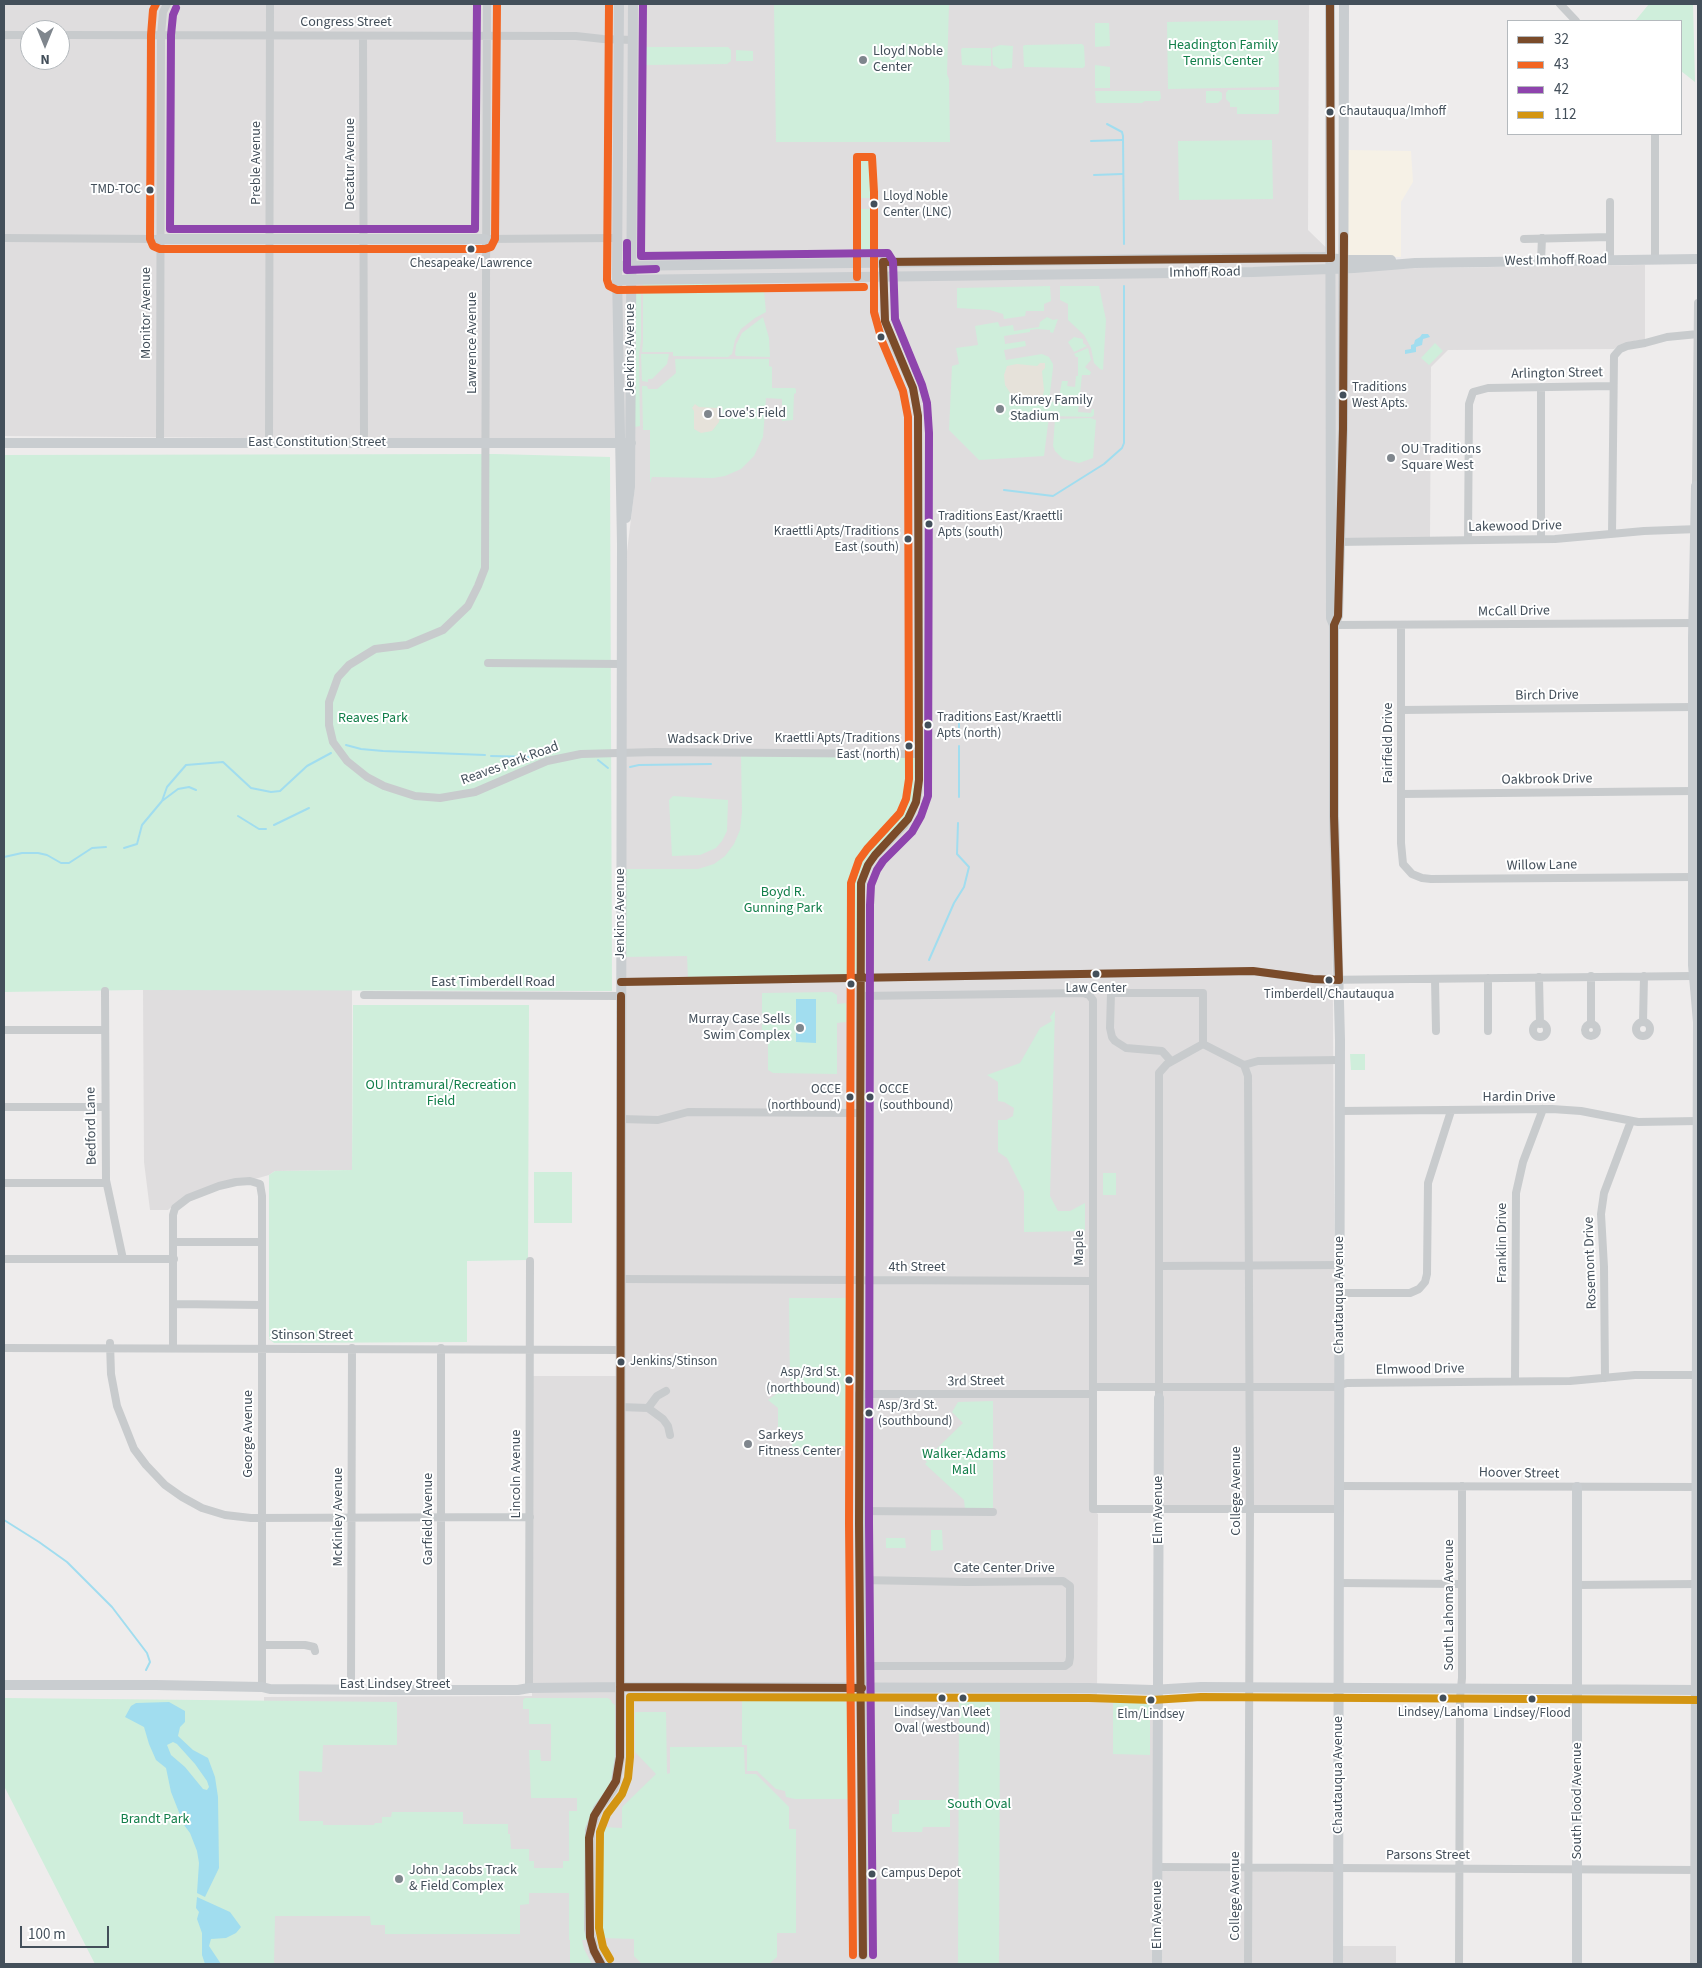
<!DOCTYPE html>
<html>
<head>
<meta charset="utf-8">
<style>
  body { margin:0 }
  #map { position:relative; width:1702px; height:1968px; overflow:hidden; background:#eeecec; font-family:"Source Sans 3",sans-serif }
  canvas { display:block }
  .frame { position:absolute; inset:0; border:5px solid #434f5a; pointer-events:none }
  .legend { position:absolute; left:1507px; top:20px; width:175px; height:115px; box-sizing:border-box; background:#fff; border:1px solid #b4b9bd; margin:0; padding:6px 9px; list-style:none; font-size:15px; color:#434f5a }
  .legend li { display:flex; align-items:center; gap:10px; height:25px }
  .legend b { width:25px; border:1px solid #b4b9bd }
  .north { position:absolute; left:20px; top:20px; width:50px; height:50px; box-sizing:border-box; background:#fff; border:1px solid #b4b9bd; border-radius:50%; rotate:180deg; font-size:14px; font-weight:700; line-height:20px; text-align:center; color:#434f5a }
  .north::after { content:''; display:block; margin:auto; width:18px; height:22px; background:#7f868d; clip-path:polygon(50% 0,100% 100%,50% 72%,0 100%) }
  .scale { position:absolute; left:20px; top:1926px; width:89px; height:22px; box-sizing:border-box; border:2px solid #434f5a; border-top:0; padding-left:6px; font-size:15px; line-height:18px; white-space:nowrap; color:#434f5a; -webkit-text-stroke:4px #fff; paint-order:stroke }
</style>
</head>
<body>
<div id="map">
<canvas width="1702" height="1968"></canvas>
<div class="frame"></div>
<ul class="legend">
<li><b style="height:6px;background:#7a4b2a"></b>32</li>
<li><b style="height:6px;background:#f26522"></b>43</li>
<li><b style="height:6px;background:#8e44ad"></b>42</li>
<li><b style="height:6px;background:#d39512"></b>112</li>
</ul>
<div class="north">N</div>
<div class="scale">100 m</div>
</div>
<script>
const c = document.querySelector('canvas').getContext('2d');
c.lineJoin = 'round';
function fillPath(path, color) { c.fillStyle = color; c.fill(path, 'evenodd'); }
const toPath = rows => new Path2D(rows.map(r => 'M' + r).join(''));
function strokePath(path, color, width, dash) { c.strokeStyle = color; c.lineWidth = width; c.lineCap = dash ? 'butt' : 'round'; c.setLineDash(dash || []); c.stroke(path); }
function drawText(font, color, halo, rows, align = 'center') {
  c.font = font + ' "Source Sans 3",sans-serif'; c.lineWidth = 4; c.setLineDash([]); c.textBaseline = 'middle'; c.strokeStyle = halo; c.fillStyle = color; for (const [text, x, y, turn = 0] of rows) {
    c.save(); c.translate(x, y); c.rotate((+turn || 0) * Math.PI / 180); c.textAlign = isNaN(turn) ? turn : align; if (halo) c.strokeText(text, 0, 0); c.fillText(text, 0, 0); c.restore();
  }
}
const commercial = toPath([
  [1348,150,1411,151,1413,182,1401,202,1401,257,1348,256]
]);
const education = toPath([
  [4,4,1309,4,1308,230,1348,269,1645,265,1645,339,1624,343,1614,349,1448,350,1431,367,1430,539,1330,539,1336,1506,1163,1506,1162,1385,1089,1385,1089,1508,1098,1514,1097,1695,1109,1697,1155,1698,1154,1871,1335,1872,1335,1946,1396,1946,1396,1964,266,1964,264,1697,532,1696,533,1376,623,1376,625,568,635,486,634,441,4,436],
  [30,30,60,30,60,60,30,60],
  [143,990,352,990,352,1170,275,1171,269,1175,180,1200,168,1210,150,1210,144,1162]
]);
const green = toPath([
  [774,4,949,4,947,74,949,79,950,142,776,142],
  [1649,4,1693,4,1695,82,1681,71,1681,21,1635,21],
  [1278,20,1279,87,1168,89,1167,22],
  [1095,23,1109,23,1110,46,1095,47],
  [1082,44,1084,46,1085,66,1083,68,1024,67,1023,46,1025,45],
  [1000,45,1013,46,1012,68,1000,69,993,65,992,48],
  [645,47,728,47,731,50,731,61,727,64,647,65,641,62,641,50],
  [962,48,991,48,991,66,962,65,961,50],
  [736,50,753,51,753,61,736,61],
  [1095,65,1110,67,1110,88,1095,88],
  [1228,90,1279,90,1279,112,1278,114,1237,114,1237,107,1230,107,1230,103,1226,99,1226,93],
  [1095,91,1160,91,1161,98,1159,101,1145,101,1142,103,1096,103],
  [1206,91,1219,91,1222,93,1222,99,1218,103,1206,103],
  [1272,140,1273,199,1179,200,1178,141],
  [859,157,871,157,872,185,875,191,871,191,871,198,856,198,856,191,859,187],
  [857,209,871,209,871,215,875,215,875,251,857,251],
  [758,282,766,288,759,288,759,290,764,291,766,312,755,318,741,329,735,340,732,354,728,357,673,356,673,352,642,352,643,342,643,284],
  [1050,286,1051,301,1044,304,1044,311,1026,311,1025,316,1004,319,1003,314,990,310,957,308,957,288],
  [1073,286,1099,286,1106,320,1103,370,1100,369,1094,363,1091,348,1084,335,1068,320,1068,304,1060,300,1060,286],
  [635,292,641,292,641,339,639,355,640,426,635,427],
  [763,317,769,338,770,357,736,356,735,354,736,345,742,333],
  [1047,317,1053,320,1058,319,1053,333,1050,332,1050,330,1037,329,1030,330,1030,332,1004,336,1005,344,1025,341,1026,346,1004,350,1006,360,1042,354,1049,357,1053,364,1053,368,1049,401,1058,403,1062,381,1068,381,1067,386,1075,387,1076,376,1078,376,1078,357,1076,357,1074,354,1088,348,1091,360,1085,367,1091,372,1090,375,1082,375,1078,412,1091,413,1092,409,1094,409,1094,415,1092,417,1049,416,1044,456,979,460,949,430,952,366,959,364,956,348,978,345,975,326,998,322,1000,327,1013,325,1014,331,1039,327,1040,322],
  [1074,337,1083,339,1083,343,1087,346,1074,352,1068,342],
  [1435,343,1443,351,1429,365,1421,358],
  [641,354,669,354,667,364,652,379,648,379,648,382,642,381],
  [675,359,769,359,769,366,772,367,772,388,795,388,796,390,796,393,794,394,793,420,782,421,782,399,766,398,763,437,754,456,741,469,725,476,713,478,652,477,650,483,650,430,643,430,642,386,647,386,648,389,657,389,676,373],
  [1090,418,1096,420,1093,458,1079,463,1063,459,1055,451,1053,446,1055,419],
  [495,454,610,457,612,991,137,990,4,992,4,455],
  [741,756,915,757,914,797,905,818,861,876,858,886,857,969,853,975,688,978,687,956,625,957,625,869,698,869,714,864,725,856,734,844,740,830,742,812],
  [673,796,728,800,727,831,722,841,716,848,700,855,672,856,669,800],
  [832,992,837,995,837,1004,846,1003,846,1022,837,1023,837,1074,773,1073,768,1070,768,1037,762,1034,762,993],
  [353,1005,529,1005,528,1260,467,1261,467,1342,274,1343,269,1339,269,1175,275,1171,352,1170],
  [1055,1010,1050,1196,1058,1211,1070,1211,1085,1203,1085,1231,1024,1232,1024,1192,1007,1158,998,1152,998,1120,1006,1120,1013,1116,1014,1108,1004,1102,998,1101,998,1082,987,1075,1020,1063,1040,1028,1052,1021,1050,1017],
  [1350,1054,1365,1054,1365,1070,1351,1070],
  [534,1172,572,1172,572,1223,534,1223],
  [1103,1173,1116,1173,1116,1195,1103,1195],
  [789,1298,848,1298,847,1446,832,1446,829,1451,812,1451,812,1457,806,1456,805,1451,792,1451,792,1436,778,1436,778,1408,768,1400,790,1384],
  [993,1401,993,1509,965,1509,964,1500,925,1464,927,1462,925,1460,963,1423,952,1412,958,1402],
  [931,1530,942,1530,943,1550,931,1551],
  [886,1538,905,1538,906,1548,886,1548],
  [742,1697,840,1698,851,1708,848,1799,795,1799,786,1797,785,1791,776,1789,757,1771,747,1771,747,1745,742,1745],
  [4,1698,397,1702,397,1745,323,1745,322,1772,299,1771,299,1821,323,1821,323,1825,374,1825,375,1823,382,1823,382,1817,391,1817,392,1812,463,1812,463,1824,508,1824,508,1834,510,1834,511,1849,529,1849,529,1861,534,1861,534,1868,563,1868,563,1861,569,1861,569,1811,577,1811,577,1798,531,1798,529,1750,540,1750,541,1761,551,1761,551,1724,529,1724,529,1709,523,1709,523,1700,525,1698,608,1698,612,1701,611,1702,615,1705,620,1757,616,1781,594,1816,590,1940,569,1940,569,1893,529,1893,529,1904,520,1905,520,1934,385,1934,385,1925,371,1925,370,1916,275,1916,274,1964,95,1964,4,1786],
  [959,1701,1000,1701,999,1964,958,1964],
  [1113,1702,1150,1702,1150,1755,1113,1754],
  [635,1712,666,1712,667,1774,670,1773,670,1747,744,1747,745,1774,756,1774,789,1807,789,1829,796,1829,796,1933,777,1933,777,1957,769,1964,642,1964,634,1956,634,1939,603,1938,600,1881,603,1827,622,1828,622,1807,656,1774,635,1752],
  [899,1800,946,1800,950,1804,950,1827,923,1827,922,1832,892,1832,892,1814,899,1814],
  [570,1940,582,1940,584,1949,592,1964,570,1964]
]);
const sand = toPath([
  [1040,363,1045,363,1045,368,1042,371,1044,390,1042,401,1029,404,1014,399,1005,385,1004,375,1007,366,1017,364,1037,366],
  [695,404,699,407,718,408,720,416,719,422,712,431,701,433,694,429,694,411,692,408]
]);
const water = toPath([
  [1422,334,1428,334,1430,337,1423,339,1422,345,1416,347,1416,352,1405,354,1405,350,1411,349,1411,345,1414,344,1415,340,1420,337],
  [796,999,816,999,816,1043,796,1042],
  [169,1702,185,1711,185,1722,180,1727,178,1736,193,1750,208,1758,215,1777,218,1797,219,1868,205,1897,197,1893,199,1863,197,1851,190,1833,184,1825,171,1792,166,1768,156,1760,149,1744,144,1727,125,1717,131,1706,136,1703],
  [173,1742,177,1744,195,1764,207,1781,209,1787,207,1790,203,1789,185,1767,171,1755,167,1745],
  [197,1897,230,1912,241,1927,236,1933,226,1938,211,1939,209,1946,221,1964,205,1964,202,1955,202,1933,197,1919,199,1912,196,1908]
]);
const stream = toPath([
  [1107,124,1122,132,1123,136,1124,244],
  [1091,141,1122,140],
  [1094,175,1122,174],
  [1004,490,1053,496,1104,464,1122,448,1124,443,1124,286],
  [959,720,959,735],
  [346,745,361,749,383,751,485,755],
  [491,756,539,757],
  [598,760,608,768],
  [630,767,639,765,711,764],
  [959,797,959,746],
  [162,801,167,787,186,765,223,762,251,788,271,792,280,791,307,766,331,753],
  [238,816,259,829,266,829],
  [274,825,309,808],
  [124,848,137,844,142,825,162,801,178,789,189,787,196,790],
  [4,857,22,853,38,853,47,855,61,863,69,863,92,848,106,847],
  [929,960,954,903,964,887,969,867,957,854,958,823],
  [4,1520,39,1542,67,1562,112,1607,147,1653,150,1662,146,1670]
]);
const street = toPath([
  [487,4,485,568,478,586,468,606,443,630,407,645,375,649,349,665,338,677,329,702,329,725,333,742,347,761,367,777,384,786,415,796,440,798,475,792,547,761,581,754,656,752,918,754],
  [1560,4,1576,21],
  [4,35,30,35],
  [60,35,576,36,603,39,633,40],
  [363,36,364,443],
  [1655,134,1655,260],
  [1610,202,1610,261],
  [4,238,160,239],
  [485,239,617,238],
  [1524,239,1610,237],
  [1541,261,1542,238],
  [883,262,885,321,894,346,913,388,918,416,919,780,918,795,912,812,904,826,871,860,863,877,861,893,860,1394,1093,1394],
  [160,443,161,35,163,12,167,4],
  [269,443,270,4],
  [1696,486,1698,303],
  [1612,534,1614,356,1620,349,1627,346,1645,343,1667,337,1698,334],
  [1541,539,1541,387],
  [1468,540,1469,404,1473,392,1488,388,1613,386],
  [1336,542,1555,539,1644,531,1698,529],
  [1334,625,1694,623],
  [1401,626,1401,843,1403,864,1412,874,1422,878,1431,879,1693,877],
  [488,663,622,664],
  [1402,710,1693,707],
  [1402,794,1693,791],
  [1591,976,1591,1023],
  [1539,977,1540,1024],
  [1488,978,1488,1031],
  [1435,979,1436,1031],
  [621,982,1253,971,1318,980,1693,976],
  [105,991,106,1180,123,1259],
  [364,995,621,996],
  [861,996,1083,993,1089,995,1093,1000,1093,1509,1340,1509],
  [1643,1022,1644,976],
  '1636 1029a7 7 0 1 1 14 0a7 7 0 1 1-14 0Z',
  '1533 1030a7 7 0 1 1 14 0a7 7 0 1 1-14 0Z',
  '1585 1030a6 6 0 1 1 12 0a6 6 0 1 1-12 0Z',
  [4,1030,104,1030],
  [1203,1044,1244,1065,1248,1076,1250,1509,1248,1964],
  [1244,1065,1258,1061,1340,1060],
  [4,1107,104,1107],
  [1340,1111,1552,1109,1581,1111,1638,1122,1697,1121],
  [621,1119,658,1120,688,1112,860,1113],
  [4,1183,106,1183],
  [174,1242,262,1242],
  [4,1259,174,1259],
  [1159,1266,1340,1265],
  [621,1279,1093,1281],
  [1340,1293,1410,1293,1419,1289,1425,1282,1427,1274,1428,1183,1451,1111],
  [174,1304,262,1305],
  [110,1343,111,1374,117,1406,134,1449,146,1465,165,1485,182,1497,202,1508,225,1515,251,1518,530,1517],
  [173,1347,173,1215,175,1208,188,1198,219,1186,236,1182,250,1181,260,1184,262,1196,262,1687],
  [4,1348,620,1350],
  [1605,1378,1604,1267,1601,1214,1604,1193,1631,1121],
  [1515,1381,1516,1193,1523,1162,1543,1109],
  [1093,1387,1334,1387,1347,1383,1570,1381,1635,1375,1697,1375],
  [1159,1398,1159,1073,1167,1064,1203,1044,1203,993,1111,993,1110,1028,1112,1037,1115,1041,1126,1048,1162,1051,1171,1061],
  [620,1407,648,1408,663,1419,668,1426,670,1435],
  [648,1408,657,1396,666,1391],
  [1340,1486,1697,1487],
  [859,1511,993,1512],
  [861,1580,966,1582,1063,1581,1070,1586,1070,1657,1069,1663,1065,1666,862,1666],
  [1340,1583,1461,1584],
  [1577,1585,1697,1584],
  [262,1645,305,1645,314,1647,315,1651],
  [351,1685,352,1348],
  [529,1688,530,1261],
  [441,1690,441,1348],
  [1158,1867,1698,1870],
  [1459,1964,1460,1698,1462,1678,1462,1486]
]);
const secondary = toPath([
  [1330,4,1331,618,1334,625],
  [160,239,485,239],
  [617,266,1325,257,1344,260,1391,260],
  [617,280,1253,272,1354,268,1415,263,1698,259],
  [4,443,631,443],
  [626,518,630,487,633,4],
  [860,1394,863,1955],
  [1577,1487,1577,1964],
  [4,1685,156,1685,262,1687,270,1689,396,1690,518,1690,529,1688,620,1687,1089,1688,1152,1690,1201,1687,1698,1690],
  [601,1964,594,1951,589,1929,590,1830,598,1809,613,1789,616,1781,620,1757,622,544,617,273,619,4],
  [1157,1964,1159,1398],
  [1338,1964,1340,1040,1334,816,1334,625,1338,616,1343,429,1344,4],
  [1695,1964,1698,1022,1693,965,1693,638,1696,486]
]);
const bus1 = toPath([
  [621,982,1253,971,1313,979,1339,980,1334,816,1334,625,1338,616,1343,429,1344,236],
  [620,1687,862,1688],
  [863,1955,859,1523,861,883,868,865,875,855,908,819,916,802,919,780,918,416,913,388,885,321,883,262,1331,258,1330,4],
  [601,1964,594,1951,590,1937,589,1838,594,1816,616,1781,620,1757,621,996]
]);
const bus2 = toPath([
  [156,4,153,10,151,35,150,239,153,246,160,249,485,249,491,247,495,239,497,4],
  [609,4,607,280,609,286,617,290,864,287],
  [853,1955,849,1523,851,883,859,860,867,849,900,813,906,799,909,779,908,417,903,391,882,341,874,312,874,192,872,157,857,157,857,277]
]);
const bus3 = toPath([
  [643,4,641,256,888,253,893,261,895,319,922,385,927,403,929,433,928,796,921,816,912,832,883,861,877,870,871,885,870,905,869,1523,873,1955],
  [176,8,173,15,171,35,170,229,475,229,477,4],
  [627,243,627,270,656,269]
]);
const bus4 = toPath([
  [610,1959,603,1947,599,1928,600,1832,607,1814,622,1794,628,1778,630,1757,630,1697,1089,1698,1152,1700,1201,1697,1698,1700]
]);
const markers = [
  [863,60,5,"#7f868d"],
  [1330,112,4.5,"#434f5a"],
  [150,190,4.5,"#434f5a"],
  [874,204,4.5,"#434f5a"],
  [471,249,4.5,"#434f5a"],
  [881,337,4.5,"#434f5a"],
  [1343,395,4.5,"#434f5a"],
  [1000,409,5,"#7f868d"],
  [708,414,5,"#7f868d"],
  [1391,458,5,"#7f868d"],
  [929,524,4.5,"#434f5a"],
  [908,539,4.5,"#434f5a"],
  [928,725,4.5,"#434f5a"],
  [909,746,4.5,"#434f5a"],
  [1096,974,4.5,"#434f5a"],
  [1329,980,4.5,"#434f5a"],
  [851,984,4.5,"#434f5a"],
  [800,1028,5,"#7f868d"],
  [850,1097,4.5,"#434f5a"],
  [870,1097,4.5,"#434f5a"],
  [621,1362,4.5,"#434f5a"],
  [849,1380,4.5,"#434f5a"],
  [869,1413,4.5,"#434f5a"],
  [748,1444,5,"#7f868d"],
  [942,1698,4.5,"#434f5a"],
  [963,1698,4.5,"#434f5a"],
  [1443,1698,4.5,"#434f5a"],
  [1532,1699,4.5,"#434f5a"],
  [1151,1700,4.5,"#434f5a"],
  [872,1874,4.5,"#434f5a"],
  [399,1879,5,"#7f868d"]
];
const busNames = [
  ["Chautauqua/Imhoff",1339,112],
  ["TMD-TOC",141,190,"right"],
  ["Lloyd Noble",883,197],
  ["Center (LNC)",883,213],
  ["Chesapeake/Lawrence",471,264,"center"],
  ["Traditions",1352,388],
  ["West Apts.",1352,404],
  ["Traditions East/Kraettli",938,517],
  ["Apts (south)",938,533],
  ["Kraettli Apts/Traditions",899,532,"right"],
  ["East (south)",899,548,"right"],
  ["Traditions East/Kraettli",937,718],
  ["Apts (north)",937,734],
  ["Kraettli Apts/Traditions",900,739,"right"],
  ["East (north)",900,755,"right"],
  ["Law Center",1096,989,"center"],
  ["Timberdell/Chautauqua",1329,995,"center"],
  ["OCCE",841,1090,"right"],
  ["(northbound)",841,1106,"right"],
  ["OCCE",879,1090],
  ["(southbound)",879,1106],
  ["Jenkins/Stinson",630,1362],
  ["Asp/3rd St.",840,1373,"right"],
  ["(northbound)",840,1389,"right"],
  ["Asp/3rd St.",878,1406],
  ["(southbound)",878,1422],
  ["Lindsey/Van Vleet",942,1713,"center"],
  ["Oval (westbound)",942,1729,"center"],
  ["Lindsey/Lahoma",1443,1713,"center"],
  ["Lindsey/Flood",1532,1714,"center"],
  ["Elm/Lindsey",1151,1715,"center"],
  ["Campus Depot",881,1874]
];
const streetNames = [
  ["Congress Street",346,23],
  ["Preble Avenue",257,163,-90],
  ["Decatur Avenue",351,164,-90],
  ["West Imhoff Road",1556,261,-1],
  ["Imhoff Road",1205,273,-1],
  ["Monitor Avenue",147,313,-90],
  ["Lawrence Avenue",473,343,-90],
  ["Jenkins Avenue",631,349,-90],
  ["Arlington Street",1557,374,-1],
  ["East Constitution Street",317,443],
  ["Lakewood Drive",1515,527,-1],
  ["McCall Drive",1514,612,-1],
  ["Birch Drive",1547,696,-1],
  ["Wadsack Drive",710,740],
  ["Fairfield Drive",1389,743,-90],
  ["Reaves Park Road",510,764,-20],
  ["Oakbrook Drive",1547,780,-1],
  ["Willow Lane",1542,866,-1],
  ["Jenkins Avenue",621,914,-90],
  ["East Timberdell Road",493,983],
  ["Hardin Drive",1519,1098],
  ["Bedford Lane",92,1126,-91],
  ["Franklin Drive",1503,1243,-90],
  ["Maple",1080,1248,-90],
  ["Rosemont Drive",1591,1263,-92],
  ["4th Street",917,1268],
  ["Chautauqua Avenue",1340,1295,-90],
  ["Stinson Street",312,1336],
  ["Elmwood Drive",1420,1370,-1],
  ["3rd Street",976,1382,-1],
  ["George Avenue",249,1434,-90],
  ["Lincoln Avenue",517,1474,-90],
  ["Hoover Street",1519,1474,1],
  ["College Avenue",1237,1491,-90],
  ["Elm Avenue",1159,1510,-90],
  ["McKinley Avenue",339,1517,-90],
  ["Garfield Avenue",429,1519,-90],
  ["Cate Center Drive",1004,1569],
  ["South Lahoma Avenue",1450,1605,-90],
  ["East Lindsey Street",395,1685],
  ["Chautauqua Avenue",1339,1775,-90],
  ["South Flood Avenue",1578,1801,-90],
  ["Parsons Street",1428,1856],
  ["College Avenue",1236,1896,-90],
  ["Elm Avenue",1158,1915,-90]
];
const parkNames = [
  ["Headington Family",1223,46],
  ["Tennis Center",1223,62],
  ["Reaves Park",373,719],
  ["Boyd R.",783,893],
  ["Gunning Park",783,909],
  ["OU Intramural/Recreation",441,1086],
  ["Field",441,1102],
  ["Walker-Adams",964,1455],
  ["Mall",964,1471],
  ["South Oval",979,1805],
  ["Brandt Park",155,1820]
];
const poiNames = [
  ["Lloyd Noble",873,52],
  ["Center",873,68],
  ["Kimrey Family",1010,401],
  ["Stadium",1010,417],
  ["Love's Field",718,414],
  ["OU Traditions",1401,450],
  ["Square West",1401,466],
  ["Murray Case Sells",790,1020,"right"],
  ["Swim Complex",790,1036,"right"],
  ["Sarkeys",758,1436],
  ["Fitness Center",758,1452],
  ["John Jacobs Track",409,1871],
  ["& Field Complex",409,1887]
];
fillPath(commercial, '#f6f1e6');
fillPath(education, '#dfddde');
fillPath(green, '#cfeedb');
fillPath(sand, '#e6e2da');
fillPath(water, '#a1ddef');
strokePath(stream, '#a1ddef', 2);
strokePath(street, '#c8cbcd', 8);
strokePath(secondary, '#c9cdd0', 10);
strokePath(bus1, '#7a4b2a', 8);
strokePath(bus2, '#f26522', 8);
strokePath(bus3, '#8e44ad', 8);
strokePath(bus4, '#d39512', 8);
for (const [x, y, r, color] of markers) { const dot = new Path2D(); dot.arc(x, y, r, 0, 2 * Math.PI); c.fillStyle = color; c.fill(dot); strokePath(dot, '#fff', 2); }
drawText('13px', '#434f5a', '#fff', busNames, 'left');
drawText('14px', '#434f5a', '#fff', streetNames);
drawText('14px', '#117e49', '#fff', parkNames);
drawText('14px', '#434f5a', '#fff', poiNames, 'left');
</script>
</body>
</html>
